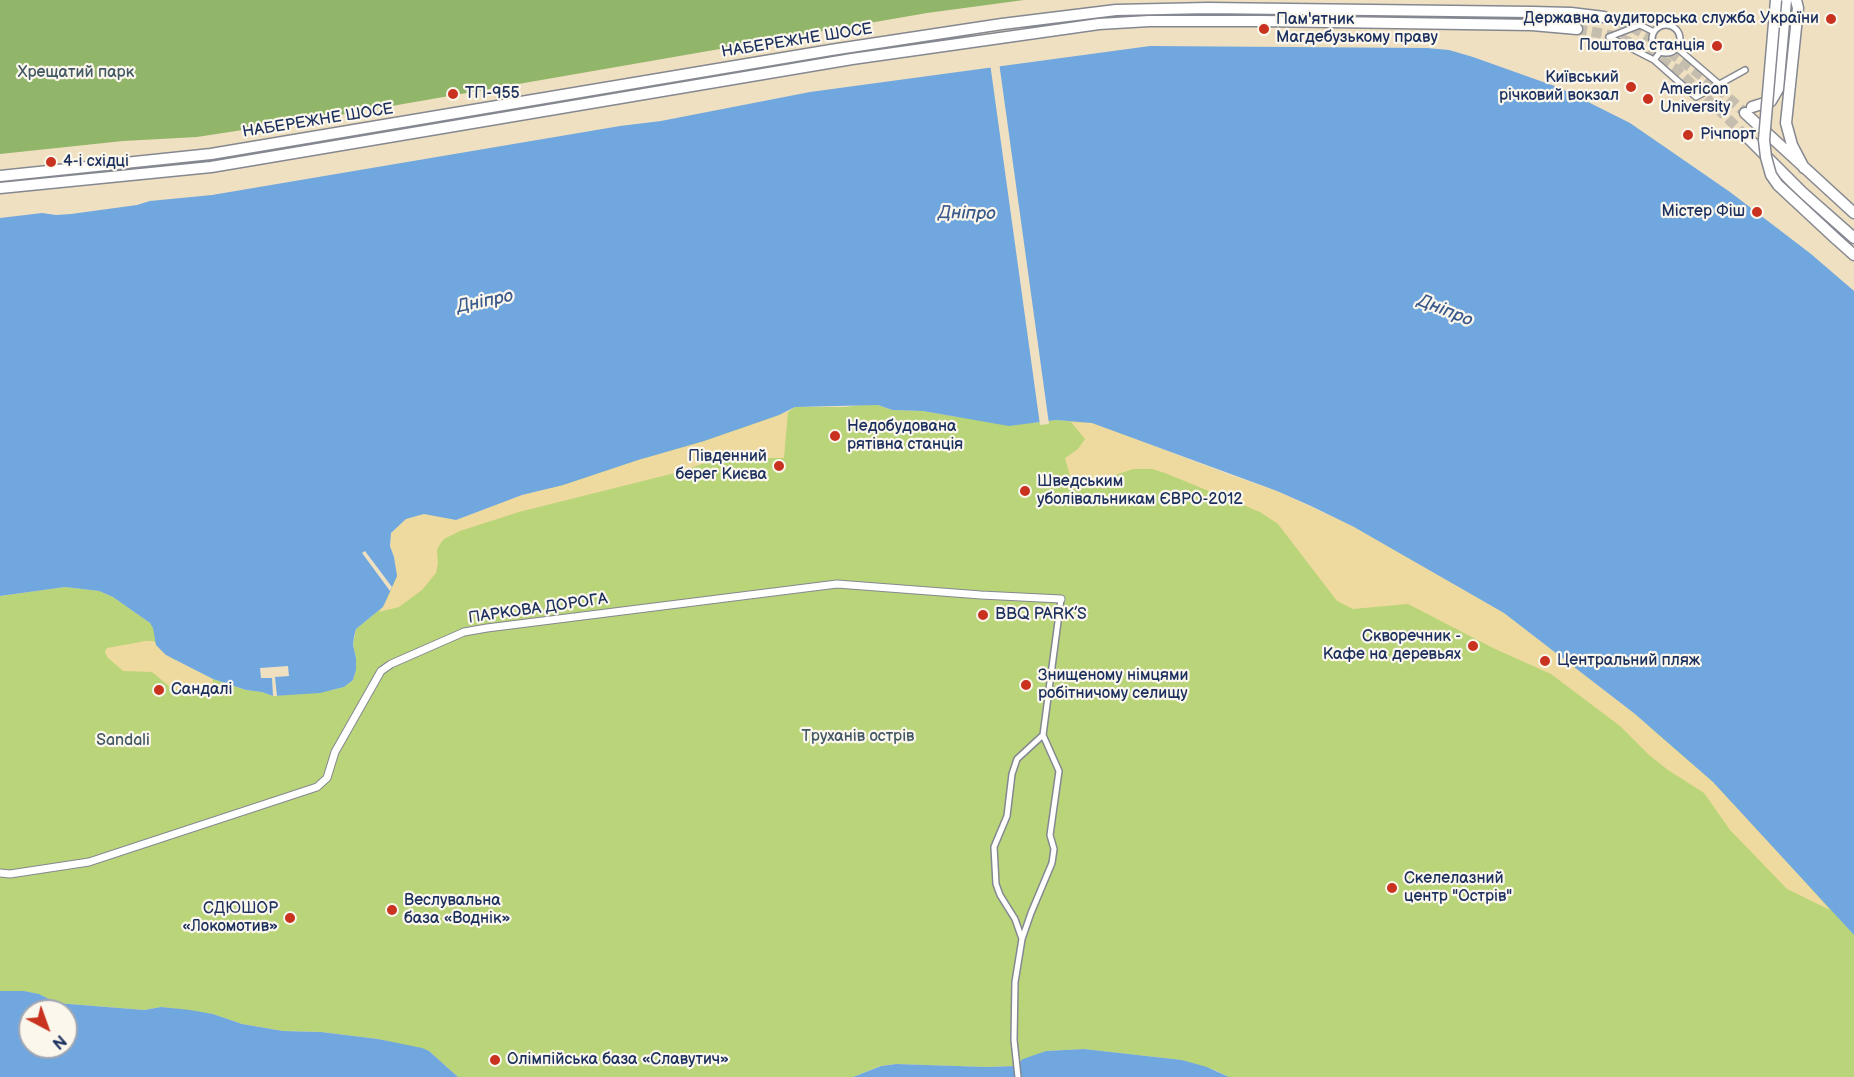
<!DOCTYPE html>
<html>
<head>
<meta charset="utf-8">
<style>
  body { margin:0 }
  #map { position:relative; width:1854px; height:1077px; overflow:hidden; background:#efe0c1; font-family:"Balsamiq Sans",sans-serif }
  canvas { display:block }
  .north { position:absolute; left:18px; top:999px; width:60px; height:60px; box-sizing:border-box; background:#fbf7ec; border:2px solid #a1a7b3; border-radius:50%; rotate:139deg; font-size:16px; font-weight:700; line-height:24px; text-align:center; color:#1b2f5e }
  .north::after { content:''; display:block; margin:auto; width:21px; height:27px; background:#c8321e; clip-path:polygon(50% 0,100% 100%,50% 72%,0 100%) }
</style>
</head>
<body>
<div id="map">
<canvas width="1854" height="1077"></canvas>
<div class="north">N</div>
</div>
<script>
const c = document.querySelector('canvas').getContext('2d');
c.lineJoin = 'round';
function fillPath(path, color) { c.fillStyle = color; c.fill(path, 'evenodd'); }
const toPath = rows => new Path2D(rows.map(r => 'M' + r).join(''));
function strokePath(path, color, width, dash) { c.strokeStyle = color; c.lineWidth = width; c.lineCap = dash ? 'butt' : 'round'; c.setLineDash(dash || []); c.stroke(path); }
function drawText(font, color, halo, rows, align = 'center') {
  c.font = font + ' "Balsamiq Sans",sans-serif'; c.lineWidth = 4.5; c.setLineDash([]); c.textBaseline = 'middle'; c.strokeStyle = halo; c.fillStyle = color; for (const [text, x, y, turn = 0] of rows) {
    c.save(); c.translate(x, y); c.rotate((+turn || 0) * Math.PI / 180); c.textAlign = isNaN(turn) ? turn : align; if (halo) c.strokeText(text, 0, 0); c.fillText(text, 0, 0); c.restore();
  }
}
const green = toPath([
  [861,405,878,405,892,410,923,411,958,417,1033,423,1056,420,1092,423,1221,472,1651,727,1725,793,1854,935,1854,1077,1229,1077,1215,1070,1182,1060,1084,1049,1046,1051,1015,1066,987,1067,896,1064,880,1066,853,1077,458,1077,429,1051,378,1039,321,1032,283,1031,242,1024,213,1014,161,1007,144,1010,57,1003,41,995,24,991,0,991,0,596,65,587,99,591,113,597,150,623,176,661,213,679,246,690,262,692,273,696,333,690,344,687,353,680,356,670,356,658,353,645,356,629,383,607,396,571,493,506,788,412,795,407,845,407]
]);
const forest = toPath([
  [0,0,1024,0,927,13,340,115,197,137,123,141,0,154]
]);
const sand = toPath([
  [788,412,784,458,759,458,752,453,739,450,683,471,519,512,460,531,444,539,440,544,437,550,438,564,436,573,422,590,399,607,379,612,386,601,397,576,394,557,390,546,391,533,406,519,424,514,456,520,522,495,563,485,638,460,704,441],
  [1071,422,1092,423,1107,428,1221,472,1277,491,1354,527,1504,613,1635,714,1713,782,1777,849,1830,910,1787,889,1730,830,1704,793,1668,770,1649,755,1620,726,1551,674,1495,649,1408,604,1353,609,1337,601,1278,524,1260,512,1165,473,1152,469,1133,469,1107,478,1074,480,1070,476,1065,458,1078,449,1085,439],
  [145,641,154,641,161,650,176,661,213,679,212,691,208,696,201,696,170,687,152,672,123,671,107,657,105,652,107,648]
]);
const water = toPath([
  [1150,46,1427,48,1449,50,1473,57,1560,88,1630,123,1730,192,1811,254,1854,291,1854,935,1713,782,1635,714,1504,613,1354,527,1311,506,1277,491,1092,423,1056,420,1009,426,923,411,892,410,878,405,795,407,779,415,704,441,638,460,563,485,522,495,456,520,424,514,406,519,391,533,390,546,394,557,397,576,392,587,383,607,356,629,354,637,353,645,356,658,356,670,353,680,344,687,320,693,273,696,262,692,246,690,213,679,166,655,156,645,153,628,150,623,113,597,99,591,65,587,0,596,0,218,42,213,56,215,71,214,137,205,150,201,212,195,620,126,661,121,810,92],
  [0,991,24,991,39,994,57,1003,144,1010,161,1007,190,1010,213,1014,242,1024,283,1031,321,1032,378,1039,422,1048,429,1051,458,1077,0,1077],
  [30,1011,66,1011,66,1047,30,1047],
  [1084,1049,1182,1060,1207,1067,1229,1077,853,1077,881,1066,896,1064,987,1067,1015,1066,1023,1059,1046,1051]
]);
const pier = toPath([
  [999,62,1049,424,1040,425,990,63],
  [365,551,392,587,390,591,362,553],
  [288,666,289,676,275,677,277,696,273,696,272,678,261,678,260,668]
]);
const primaryTunnel = toPath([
  [1604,17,1628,25,1651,38,1719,89,1745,113],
  [1577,29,1615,36,1643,48,1676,69,1748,138]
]);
const pedestrian = toPath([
  '1652 39a14 14 0 1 1 28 0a14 14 0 1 1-28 0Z',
  [1609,37,1654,60],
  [1609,37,1640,25,1654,32],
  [1677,48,1719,84],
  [1660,52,1654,60,1696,97,1745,70],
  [1022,939,1015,919,1000,895,996,884,994,847,1007,816,1012,774,1017,759,1043,735],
  [1018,1077,1014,1040,1015,982,1022,939,1031,913,1052,863,1054,849,1050,835,1059,771,1043,735,1061,599]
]);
const minor = toPath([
  [0,873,10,874,89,862,317,787,327,778,335,752,381,671,391,664,464,632,487,628,837,584,981,595,1061,599]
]);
const primary = toPath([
  [1796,0,1798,8,1786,123,1792,145,1804,168],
  [1752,107,1771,101,1778,89,1786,0],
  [1745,113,1854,213],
  [1748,138,1802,192,1854,238],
  [0,176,211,154,831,50,1002,24,1116,10,1208,8,1532,12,1571,13,1604,17],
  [0,188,211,167,852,59,1099,24,1149,21,1262,21,1532,25,1577,29],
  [1835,238,1854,255]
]);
const primaryBridge = toPath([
  [1776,0,1764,140,1766,157,1771,175,1778,185,1835,238]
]);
const markers = [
  [1831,19,6,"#c8321e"],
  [1264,29,6,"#c8321e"],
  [1717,46,6,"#c8321e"],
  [1631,87,6,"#c8321e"],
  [453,94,6,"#c8321e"],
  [1648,99,6,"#c8321e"],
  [1688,135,6,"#c8321e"],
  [51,162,6,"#c8321e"],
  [1757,212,6,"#c8321e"],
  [835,436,6,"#c8321e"],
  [779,466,6,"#c8321e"],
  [1025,491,6,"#c8321e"],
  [983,615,6,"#c8321e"],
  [1473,646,6,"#c8321e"],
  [1545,661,6,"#c8321e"],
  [1026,685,6,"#c8321e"],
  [159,690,6,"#c8321e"],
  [1392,888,6,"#c8321e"],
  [392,910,6,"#c8321e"],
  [290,918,6,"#c8321e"],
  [495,1060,6,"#c8321e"]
];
const poiNames = [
  ["Державна аудиторська служба України",1819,19,"right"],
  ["Пам'ятник",1276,20],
  ["Магдебузькому праву",1276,38],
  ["Поштова станція",1705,46,"right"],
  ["Київський",1619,78,"right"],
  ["річковий вокзал",1619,96,"right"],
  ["American",1660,90],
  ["University",1660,108],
  ["ТП-955",465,94],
  ["Річпорт",1700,135],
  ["4-і східці",63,162],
  ["Містер Фіш",1745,212,"right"],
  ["Недобудована",847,427],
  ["рятівна станція",847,445],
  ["Південний",767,457,"right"],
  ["берег Києва",767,475,"right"],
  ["Шведським",1037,482],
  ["уболівальникам ЄВРО-2012",1037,500],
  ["BBQ PARK’S",995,615],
  ["Скворечник -",1461,637,"right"],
  ["Кафе на деревьях",1461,655,"right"],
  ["Центральний пляж",1557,661],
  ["Знищеному німцями",1038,676],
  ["робітничому селищу",1038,694],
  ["Сандалі",171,690],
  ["Скелелазний",1404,879],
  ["центр \"Острів\"",1404,897],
  ["Веслувальна",404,901],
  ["база «Воднік»",404,919],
  ["СДЮШОР",278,909,"right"],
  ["«Локомотив»",278,927,"right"],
  ["Олімпійська база «Славутич»",507,1060]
];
const streetNames = [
  ["НАБЕРЕЖНЕ ШОСЕ",797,41,-9],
  ["НАБЕРЕЖНЕ ШОСЕ",318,121,-9],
  ["ПАРКОВА ДОРОГА",538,609,-8]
];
const parkNames = [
  ["Хрещатий парк",76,73],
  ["Труханів острів",858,737],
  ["Sandali",123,741]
];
const waterNames = [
  ["Дніпро",967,214,1],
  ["Дніпро",485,302,-12],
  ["Дніпро",1445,311,22]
];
fillPath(green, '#b9d479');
fillPath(forest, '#92b669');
fillPath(sand, '#eeda9e');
fillPath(water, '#70a7de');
fillPath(pier, '#efe0c1');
strokePath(primaryTunnel, '#c5bdad', 10, [10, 5]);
strokePath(pedestrian, '#858890', 8);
strokePath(minor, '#858890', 9);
strokePath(primary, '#858890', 13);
strokePath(pedestrian, '#fff', 5);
strokePath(minor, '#fff', 7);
strokePath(primary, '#fff', 10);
strokePath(primaryBridge, '#858890', 13, []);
strokePath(primaryBridge, '#fff', 10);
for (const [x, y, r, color] of markers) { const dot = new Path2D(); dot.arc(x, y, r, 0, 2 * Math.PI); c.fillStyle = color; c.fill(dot); strokePath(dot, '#fbf7ec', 2); }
drawText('16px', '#1b2f5e', '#fbf7ec', poiNames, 'left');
drawText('16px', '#1b2f5e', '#fbf7ec', streetNames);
drawText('16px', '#425865', '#fbf7ec', parkNames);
drawText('italic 18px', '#39598b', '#fbf7ec', waterNames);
</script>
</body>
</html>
